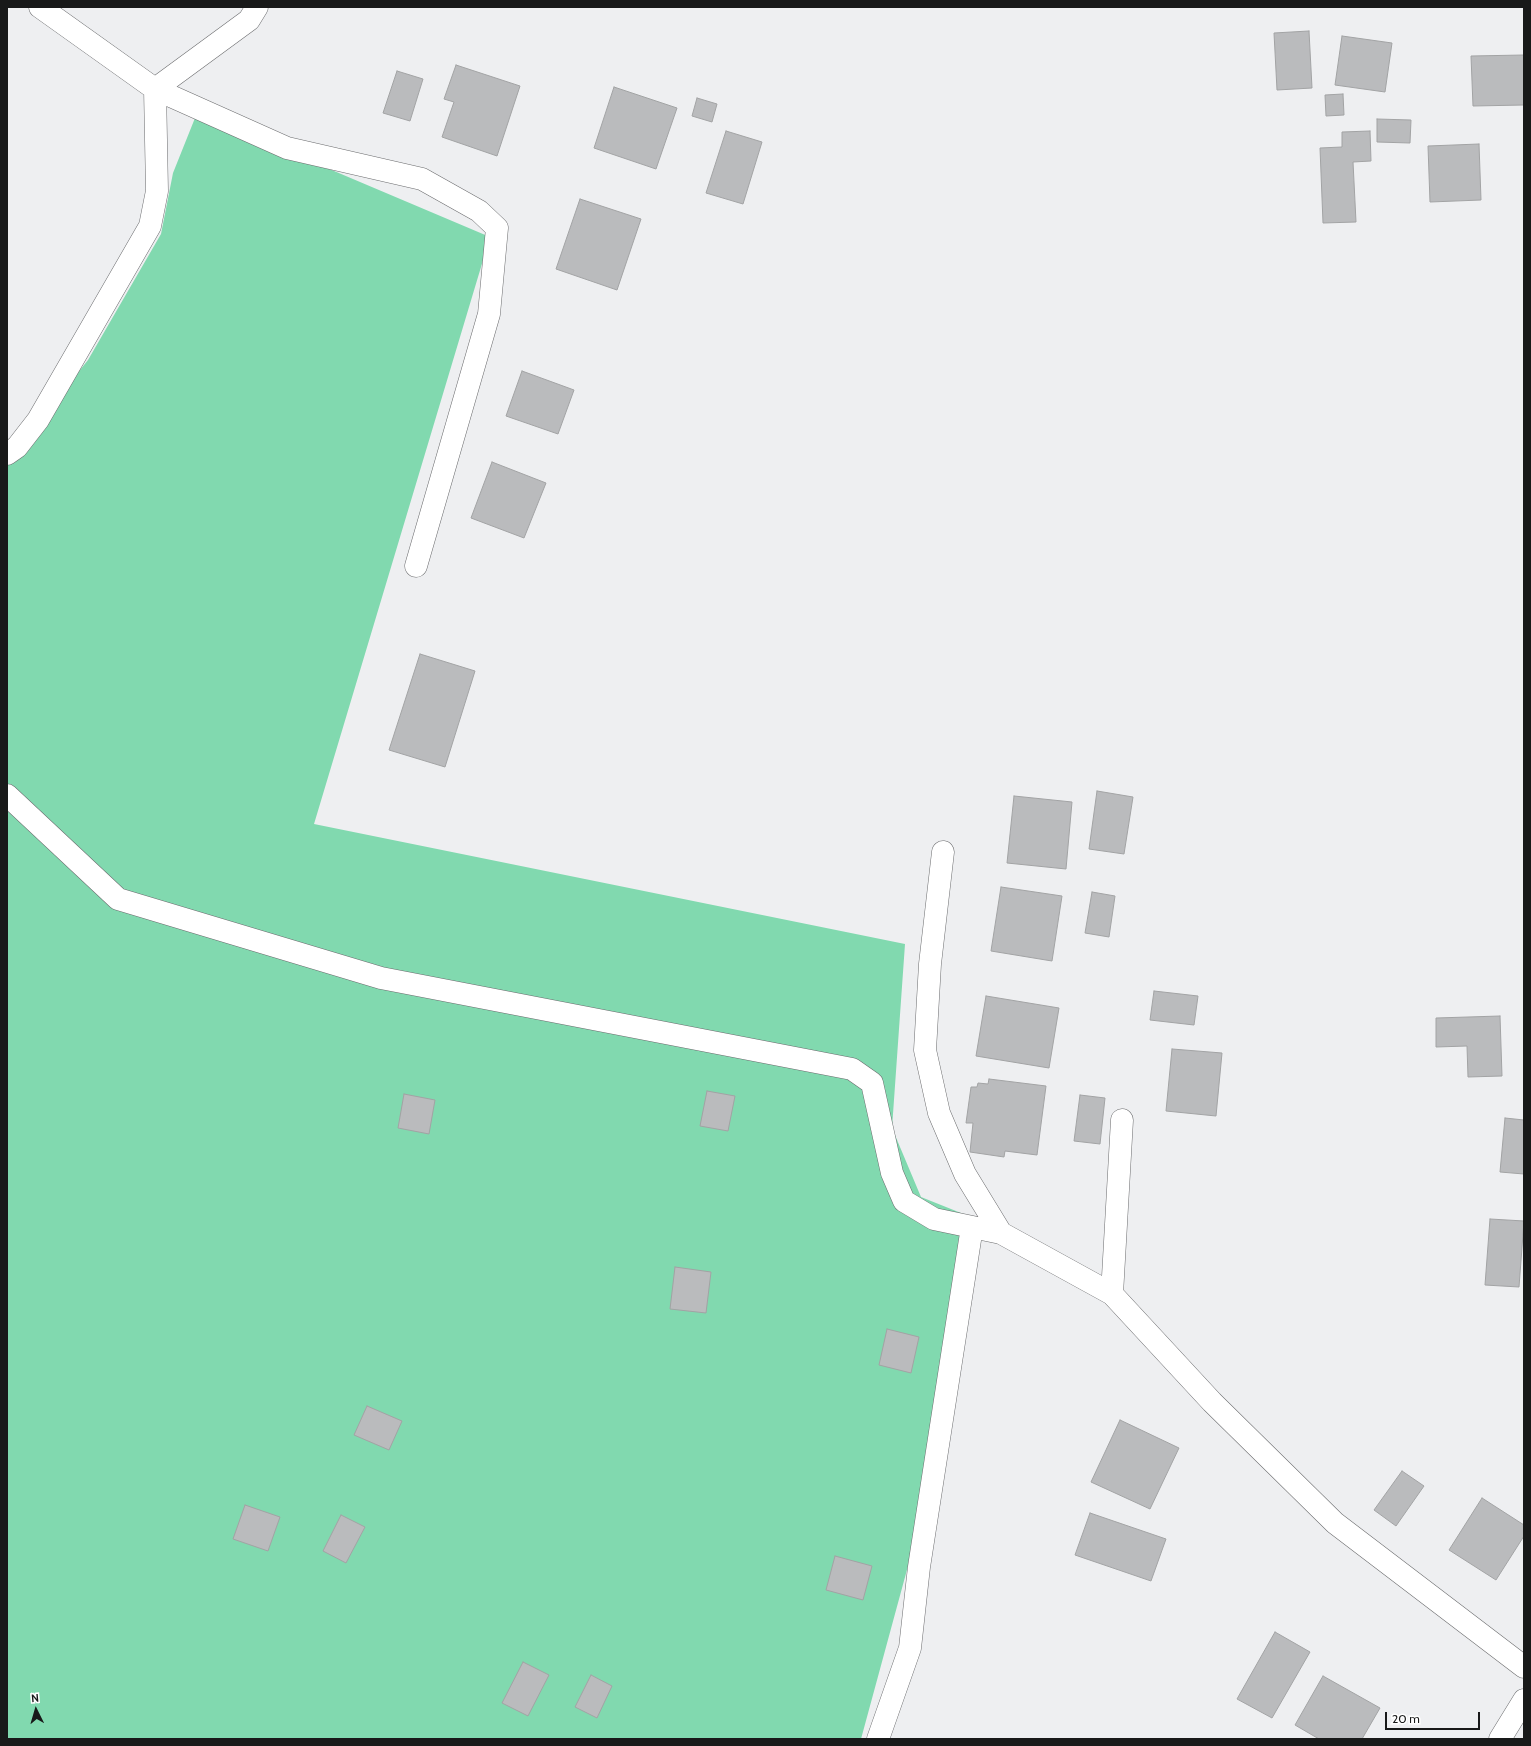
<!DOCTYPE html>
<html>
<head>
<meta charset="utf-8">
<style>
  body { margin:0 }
  #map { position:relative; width:1531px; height:1746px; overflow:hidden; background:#eeeff1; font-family:Cabin,sans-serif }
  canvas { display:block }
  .frame { position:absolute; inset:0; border:8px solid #181919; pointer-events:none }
  .north { position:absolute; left:16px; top:1690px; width:40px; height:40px; -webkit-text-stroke:3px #fff; paint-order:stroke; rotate:355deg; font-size:11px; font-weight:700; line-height:16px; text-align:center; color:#181919 }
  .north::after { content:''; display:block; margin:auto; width:14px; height:18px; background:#181919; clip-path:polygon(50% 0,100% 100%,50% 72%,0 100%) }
  .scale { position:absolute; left:1385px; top:1712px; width:95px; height:18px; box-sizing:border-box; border:2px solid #181919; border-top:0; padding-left:5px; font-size:12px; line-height:14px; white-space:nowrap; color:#181919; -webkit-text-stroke:3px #fff; paint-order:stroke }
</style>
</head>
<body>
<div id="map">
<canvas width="1531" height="1746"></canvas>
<div class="frame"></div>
<div class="north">N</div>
<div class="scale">20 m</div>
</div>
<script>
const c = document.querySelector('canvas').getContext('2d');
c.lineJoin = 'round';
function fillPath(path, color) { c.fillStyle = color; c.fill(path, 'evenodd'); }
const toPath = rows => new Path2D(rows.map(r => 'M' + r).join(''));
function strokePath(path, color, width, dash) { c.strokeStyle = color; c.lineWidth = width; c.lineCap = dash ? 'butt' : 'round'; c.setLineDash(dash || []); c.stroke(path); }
const green = toPath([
  [197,113,490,237,314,824,905,944,892,1128,921,1197,981,1221,936,1463,861,1739,7,1739,7,461,88,360,161,234,173,173]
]);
const building = toPath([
  [1309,31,1312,88,1277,90,1274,33,1309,31],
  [1342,36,1392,43,1385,92,1335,85,1342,36],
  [1524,55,1524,105,1473,106,1471,56,1524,55],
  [456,65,520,86,497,156,442,137,454,102,444,99,456,65],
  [397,71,423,79,410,121,383,113,397,71],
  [614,87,677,108,656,169,594,148,614,87],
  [1343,94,1344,115,1326,116,1325,95,1343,94],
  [697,98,717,104,712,122,692,116,697,98],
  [1377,119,1411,120,1410,143,1377,142,1377,119],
  [726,131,762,142,743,204,706,193,726,131],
  [1370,131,1371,161,1353,162,1356,222,1323,223,1320,148,1342,147,1342,132,1370,131],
  [1479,144,1481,200,1430,202,1428,146,1479,144],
  [580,199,641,219,617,290,556,269,580,199],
  [522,371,574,390,558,434,506,416,522,371],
  [492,462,546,483,524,538,471,518,492,462],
  [420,654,475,671,445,767,389,750,420,654],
  [1097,791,1133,797,1124,854,1089,849,1097,791],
  [1014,796,1072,802,1066,869,1007,863,1014,796],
  [1001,887,1062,896,1052,961,991,951,1001,887],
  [1092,892,1115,896,1109,937,1085,933,1092,892],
  [1154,991,1198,996,1194,1025,1150,1020,1154,991],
  [986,996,1059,1008,1049,1068,976,1056,986,996],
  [1500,1016,1502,1076,1468,1077,1467,1046,1436,1047,1436,1018,1500,1016],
  [1172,1049,1222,1053,1216,1116,1166,1111,1172,1049],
  [989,1079,1046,1086,1037,1155,1005,1151,1004,1157,970,1152,973,1123,966,1123,971,1087,977,1087,978,1083,988,1084,989,1079],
  [707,1091,735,1096,728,1131,700,1126,707,1091],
  [404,1094,435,1100,429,1134,398,1128,404,1094],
  [1080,1095,1105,1098,1100,1144,1074,1141,1080,1095],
  [1505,1118,1524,1120,1524,1174,1500,1172,1505,1118],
  [1490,1219,1524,1221,1519,1287,1485,1285,1490,1219],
  [675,1267,711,1272,706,1313,670,1309,675,1267],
  [887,1329,919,1337,911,1373,879,1365,887,1329],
  [367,1406,402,1421,389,1450,354,1435,367,1406],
  [1120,1420,1179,1448,1150,1509,1091,1482,1120,1420],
  [1402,1471,1424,1486,1396,1526,1374,1510,1402,1471],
  [1482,1498,1524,1525,1524,1536,1496,1580,1449,1550,1482,1498],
  [245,1505,280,1517,268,1551,233,1539,245,1505],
  [1090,1513,1166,1539,1151,1581,1075,1555,1090,1513],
  [341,1515,365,1527,346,1563,323,1551,341,1515],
  [835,1556,872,1566,863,1600,826,1590,835,1556],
  [1275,1632,1310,1652,1272,1718,1237,1699,1275,1632],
  [523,1662,549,1675,528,1716,502,1703,523,1662],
  [591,1675,612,1686,597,1718,575,1707,591,1675],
  [1323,1676,1380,1708,1362,1739,1319,1739,1295,1725,1323,1676]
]);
const minor = toPath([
  [257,7,249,20,155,89,287,148,422,179,479,211,497,228,489,314,416,566],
  [7,454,17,447,38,420,150,226,157,191,155,89,40,7],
  [7,795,118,899,381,978,852,1069,872,1083,892,1173,904,1201,934,1219,1001,1233],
  [943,852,930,964,925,1050,939,1113,965,1174,1001,1233,1112,1294,1212,1402,1335,1523,1524,1667],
  [1112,1294,1122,1120],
  [878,1739,910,1648,919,1567,972,1227],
  [1500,1739,1524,1700]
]);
fillPath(green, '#81d9af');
fillPath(building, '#babbbd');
strokePath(building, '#a2a3a4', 1);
strokePath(minor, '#6b6c6e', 23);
strokePath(minor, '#fff', 22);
</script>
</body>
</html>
